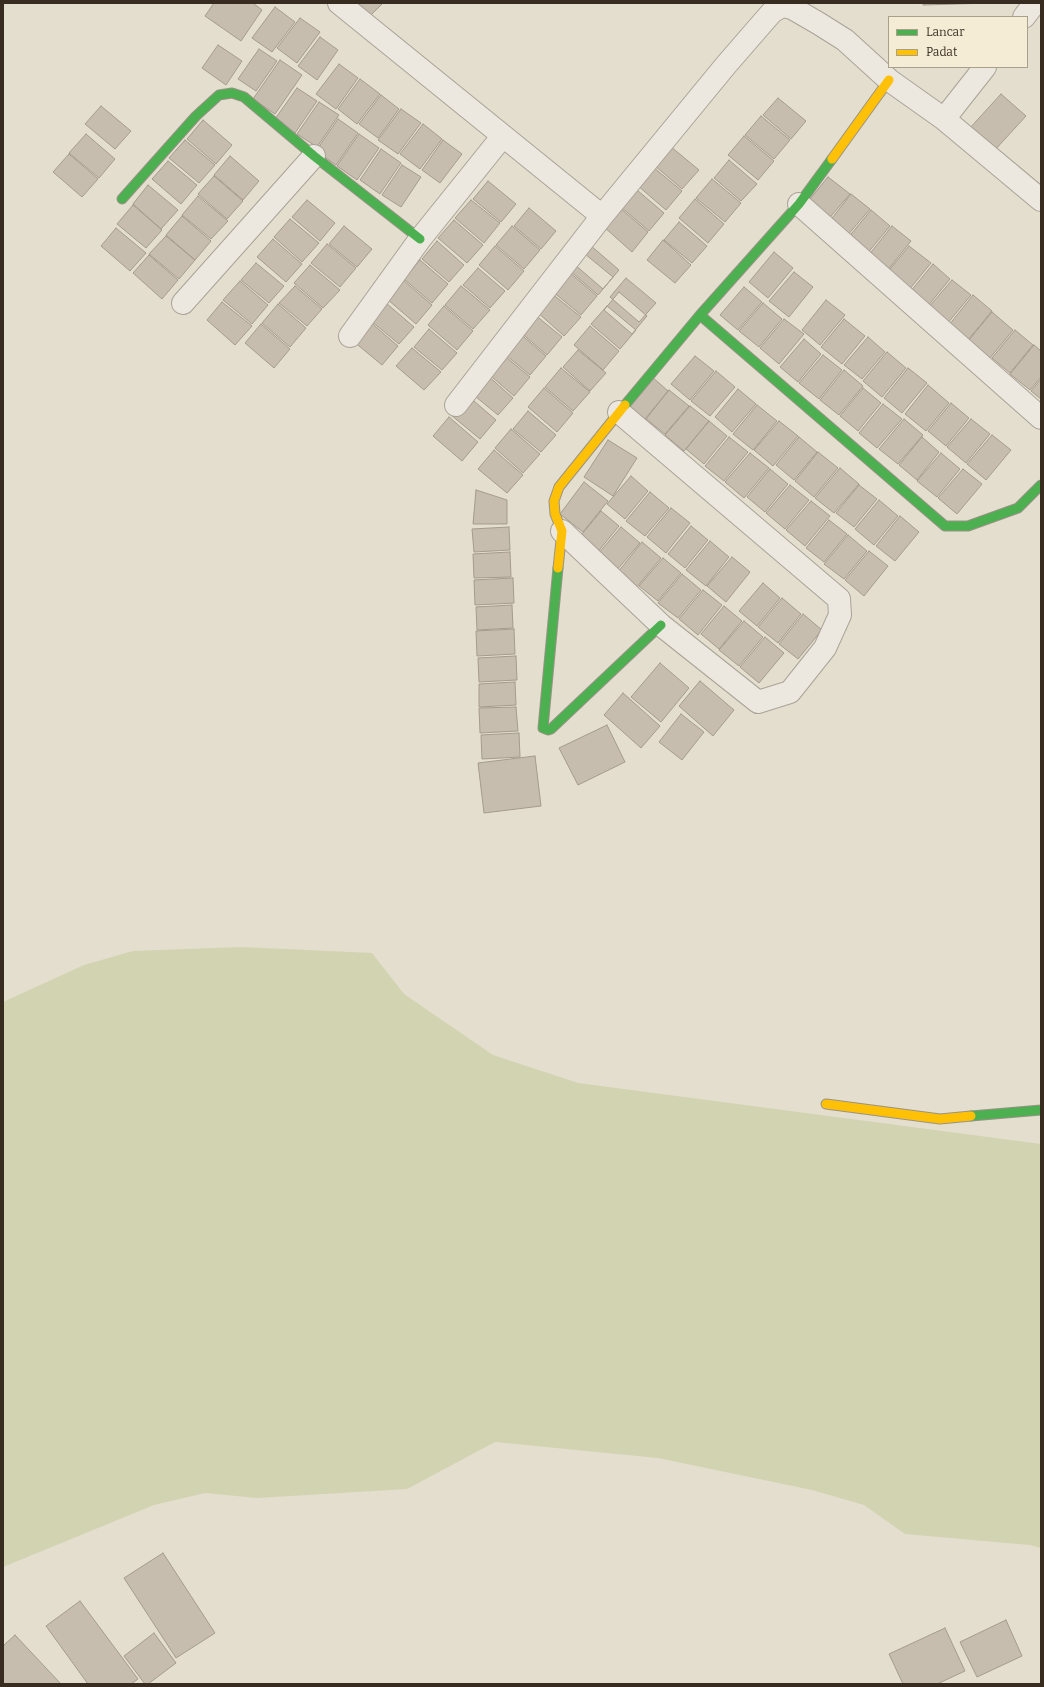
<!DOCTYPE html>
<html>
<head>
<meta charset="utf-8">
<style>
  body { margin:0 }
  #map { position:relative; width:1044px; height:1687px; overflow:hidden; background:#e4dece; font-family:Bitter,serif }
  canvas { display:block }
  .frame { position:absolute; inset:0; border:4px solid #382c20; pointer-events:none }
  .legend { position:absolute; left:888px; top:16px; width:140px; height:52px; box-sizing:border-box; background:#f4ecd5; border:1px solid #a99f8d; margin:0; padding:5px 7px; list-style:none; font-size:12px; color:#382c20 }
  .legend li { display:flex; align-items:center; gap:8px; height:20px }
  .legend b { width:20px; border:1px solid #a99f8d }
</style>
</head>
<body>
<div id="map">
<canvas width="1044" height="1687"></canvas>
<div class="frame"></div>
<ul class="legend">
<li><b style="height:5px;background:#4caf50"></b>Lancar</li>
<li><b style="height:5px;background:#ffc107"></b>Padat</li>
</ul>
</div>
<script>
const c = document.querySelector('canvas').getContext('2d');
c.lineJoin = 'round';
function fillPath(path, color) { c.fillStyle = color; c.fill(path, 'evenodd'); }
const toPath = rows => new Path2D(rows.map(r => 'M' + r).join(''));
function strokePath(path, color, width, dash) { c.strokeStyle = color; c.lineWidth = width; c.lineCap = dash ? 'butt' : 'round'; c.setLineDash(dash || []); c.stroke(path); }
const green = toPath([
  [241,947,372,953,404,994,493,1055,578,1083,1041,1144,1041,1548,1030,1545,905,1534,864,1505,812,1490,658,1458,495,1442,407,1489,257,1498,205,1493,154,1505,3,1567,3,1002,84,965,133,951]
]);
const building = toPath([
  [214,3,253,3,262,10,241,41,205,16,214,3],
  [351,3,383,3,367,19,351,3],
  [923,3,989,3,923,5,923,3],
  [275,7,295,22,272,52,252,38,275,7],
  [300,18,320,32,297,63,277,48,300,18],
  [320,37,338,50,317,80,298,66,320,37],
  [218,45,242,61,226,85,202,68,218,45],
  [259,49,277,61,256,91,238,79,259,49],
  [280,60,302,75,275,114,253,99,280,60],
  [339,64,358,78,336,109,316,94,339,64],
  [360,79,380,94,357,124,338,109,360,79],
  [297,88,317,101,295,133,275,119,297,88],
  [1001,94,1026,116,994,151,969,129,1001,94],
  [381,95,399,109,378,138,359,124,381,95],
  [778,98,806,121,791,139,763,115,778,98],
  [319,102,339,115,317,147,297,134,319,102],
  [101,106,131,131,115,149,85,124,101,106],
  [401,109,421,123,398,154,378,140,401,109],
  [761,116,790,140,774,159,745,135,761,116],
  [338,119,358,133,336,165,316,151,338,119],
  [203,120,232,145,216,164,187,139,203,120],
  [423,124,442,139,420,169,400,154,423,124],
  [86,134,115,159,99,178,69,153,86,134],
  [359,134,379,148,357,180,337,166,359,134],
  [744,136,774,161,758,180,728,155,744,136],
  [185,140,215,165,199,183,169,158,185,140],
  [443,140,462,154,440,183,422,170,443,140],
  [670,146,699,170,682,189,654,165,670,146],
  [381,149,401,163,380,194,360,180,381,149],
  [69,154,98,179,82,197,53,172,69,154],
  [230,156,259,181,243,200,214,175,230,156],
  [729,160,757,184,741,201,714,178,729,160],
  [168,161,197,185,181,204,152,179,168,161],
  [402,165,421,177,401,207,382,195,402,165],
  [653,167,682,191,666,210,637,185,653,167],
  [214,176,243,201,227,219,198,194,214,176],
  [828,177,850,194,826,222,805,205,828,177],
  [712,179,741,203,725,222,696,198,712,179],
  [488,181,516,204,501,222,473,199,488,181],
  [148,185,178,210,161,229,133,204,148,185],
  [637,190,664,213,649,231,621,207,637,190],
  [851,194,870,209,846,237,829,222,851,194],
  [198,196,228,221,211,239,182,215,198,196],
  [695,199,724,224,708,243,679,218,695,199],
  [307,200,335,223,320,241,292,217,307,200],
  [471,200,500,223,484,243,455,218,471,200],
  [133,205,162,230,146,248,117,224,133,205],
  [529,208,556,231,541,249,514,226,529,208],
  [620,208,648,232,632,252,604,227,620,208],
  [871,210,890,226,866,255,847,239,871,210],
  [182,216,211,241,195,260,166,235,182,216],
  [290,219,319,243,302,262,274,237,290,219],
  [454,220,483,245,467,263,438,238,454,220],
  [679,222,707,246,692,263,664,240,679,222],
  [344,226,372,249,357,267,329,244,344,226],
  [512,226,540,250,524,269,496,245,512,226],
  [892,226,911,241,887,271,868,256,892,226],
  [116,228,146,253,130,271,101,246,116,228],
  [166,236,195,260,179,279,149,254,166,236],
  [273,239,302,264,286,282,257,257,273,239],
  [663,240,691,265,675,283,647,260,663,240],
  [437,241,464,265,449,282,422,259,437,241],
  [327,244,356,268,340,287,311,263,327,244],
  [590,245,619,270,603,289,574,264,590,245],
  [495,246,524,271,508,290,479,265,495,246],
  [909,246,931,263,908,291,886,274,909,246],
  [774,252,793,268,768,298,749,282,774,252],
  [585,254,613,277,598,295,570,271,585,254],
  [149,255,178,280,162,299,133,273,149,255],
  [420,260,448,284,432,303,404,279,420,260],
  [256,263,284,286,269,303,241,280,256,263],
  [933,264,950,279,927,307,910,292,933,264],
  [310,265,340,290,323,308,294,283,310,265],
  [478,268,505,291,490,308,463,285,478,268],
  [569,272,597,296,581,315,552,291,569,272],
  [794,272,813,287,789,317,769,301,794,272],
  [626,278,656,303,639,322,610,297,626,278],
  [403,280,432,305,416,324,387,299,403,280],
  [952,280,971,295,947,324,928,308,952,280],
  [240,281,268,305,252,324,223,300,240,281],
  [295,286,322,309,307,326,279,303,295,286],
  [461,286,490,310,473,329,445,305,461,286],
  [744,287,762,302,738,330,720,315,744,287],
  [619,292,647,316,632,334,604,310,619,292],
  [551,293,581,317,564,336,536,311,551,293],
  [973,295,992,311,968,340,949,325,973,295],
  [826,300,845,315,820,345,802,330,826,300],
  [222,302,252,326,235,345,207,320,222,302],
  [386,303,414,327,399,344,371,321,386,303],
  [763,303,782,319,759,347,739,331,763,303],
  [278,304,306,328,290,347,262,323,278,304],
  [444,306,473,331,457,350,428,325,444,306],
  [607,306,636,330,620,349,591,324,607,306],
  [992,312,1013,330,990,358,969,340,992,312],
  [534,314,562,337,547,355,519,331,534,314],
  [784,319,804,334,779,364,760,348,784,319],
  [844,319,865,336,842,364,821,347,844,319],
  [370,322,398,346,382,365,353,341,370,322],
  [261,324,290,349,274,368,245,343,261,324],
  [590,326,619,351,603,370,574,345,590,326],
  [429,329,457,353,442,370,414,347,429,329],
  [1015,330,1033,345,1010,373,992,358,1015,330],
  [518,332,546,356,530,375,501,351,518,332],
  [868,337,885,352,862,379,844,365,868,337],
  [804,339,821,354,798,382,780,367,804,339],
  [1034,345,1041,351,1041,377,1030,390,1010,374,1034,345],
  [412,348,441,372,424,390,396,366,412,348],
  [578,350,606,373,590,391,563,367,578,350],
  [887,352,906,368,882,397,863,381,887,352],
  [501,353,530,377,514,396,485,371,501,353],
  [823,355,842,370,819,399,799,383,823,355],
  [695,356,714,371,690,400,671,384,695,356],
  [561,368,590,392,573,411,545,387,561,368],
  [908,368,927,383,902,413,884,398,908,368],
  [844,370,863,386,839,415,820,400,844,370],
  [716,371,735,387,710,416,691,401,716,371],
  [486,374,513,398,498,415,470,392,486,374],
  [651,376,668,391,645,419,627,404,651,376],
  [1041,379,1041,399,1031,391,1041,379],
  [928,385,949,403,926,431,905,414,928,385],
  [544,388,573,413,557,432,528,407,544,388],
  [863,388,881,403,858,431,840,416,863,388],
  [738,389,756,404,732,432,715,417,738,389],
  [669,390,689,406,665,434,646,419,669,390],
  [468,396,496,420,480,439,451,415,468,396],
  [951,403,969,418,946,446,928,431,951,403],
  [883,404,902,419,877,448,859,433,883,404],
  [757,405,777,421,753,450,733,434,757,405],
  [690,406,709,421,684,451,665,435,690,406],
  [528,411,556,435,541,452,513,429,528,411],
  [449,417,478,442,462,461,433,436,449,417],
  [904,419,923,435,898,464,879,449,904,419],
  [971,419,990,434,966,463,947,447,971,419],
  [709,421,727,436,704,464,686,449,709,421],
  [779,421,798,436,773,466,754,450,779,421],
  [511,429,540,454,523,473,495,448,511,429],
  [992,435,1011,450,986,480,967,464,992,435],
  [729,437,748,452,724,481,705,466,729,437],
  [799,437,817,452,794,480,776,465,799,437],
  [922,437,939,452,917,480,899,465,922,437],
  [608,440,637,458,613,496,584,477,608,440],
  [494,450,523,475,507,493,478,469,494,450],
  [818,452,838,468,814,497,795,481,818,452],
  [750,453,769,468,744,498,725,482,750,453],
  [941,453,960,469,937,497,917,481,941,453],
  [840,468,859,484,834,513,815,498,840,468],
  [770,469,788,484,765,512,747,497,770,469],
  [963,469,982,484,957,514,938,498,963,469],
  [631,476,648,491,625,519,607,504,631,476],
  [584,482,608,501,583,532,560,514,584,482],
  [790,485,809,500,785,529,766,513,790,485],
  [859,485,877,499,854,527,836,513,859,485],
  [476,490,507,500,507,524,473,524,476,490],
  [650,492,669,508,645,536,626,521,650,492],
  [879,500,898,516,874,545,855,529,879,500],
  [811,501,830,516,805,546,786,530,811,501],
  [671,508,690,523,666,553,647,537,671,508],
  [601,511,619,526,596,554,578,539,601,511],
  [900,516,919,532,895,561,876,546,900,516],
  [829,520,847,534,824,562,806,548,829,520],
  [691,526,708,540,685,568,668,554,691,526],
  [509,527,510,550,474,552,472,529,509,527],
  [621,527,640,543,616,571,597,555,621,527],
  [848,535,867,551,844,579,824,564,848,535],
  [710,541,729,557,706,586,686,570,710,541],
  [642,542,661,558,636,588,618,572,642,542],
  [869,551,888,566,864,596,845,580,869,551],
  [510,552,511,577,474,578,473,554,510,552],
  [732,557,750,572,726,602,707,586,732,557],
  [663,558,681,573,658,601,639,586,663,558],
  [682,574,701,590,678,618,658,603,682,574],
  [513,578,514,603,475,605,474,580,513,578],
  [763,583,780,598,757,626,739,611,763,583],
  [703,590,722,605,698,635,679,619,703,590],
  [782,598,801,614,778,643,758,627,782,598],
  [512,605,513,628,477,630,476,607,512,605],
  [724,606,742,621,719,649,701,634,724,606],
  [803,614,822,630,798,659,779,644,803,614],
  [744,621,763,637,739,666,719,650,744,621],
  [514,629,515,654,477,656,476,631,514,629],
  [765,637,784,653,759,683,740,667,765,637],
  [516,656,517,680,479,682,478,658,516,656],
  [660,663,689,688,661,722,631,697,660,663],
  [700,681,734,710,713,736,679,706,700,681],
  [515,682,516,705,479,707,479,684,515,682],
  [623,693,660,726,641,748,604,715,623,693],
  [516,707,518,731,480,733,479,708,516,707],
  [681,714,704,732,682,760,659,742,681,714],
  [607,725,625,762,578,785,559,748,607,725],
  [519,733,520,757,482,759,481,735,519,733],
  [535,756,541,806,484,813,478,763,535,756],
  [163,1553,215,1633,176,1658,124,1578,163,1553],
  [80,1601,138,1679,131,1684,88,1684,46,1626,80,1601],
  [1006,1620,1022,1656,977,1677,960,1642,1006,1620],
  [945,1628,965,1671,937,1684,903,1684,889,1654,945,1628],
  [154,1633,176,1663,148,1684,145,1684,124,1656,154,1633],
  [15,1635,61,1684,3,1684,3,1646,15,1635]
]);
const street = toPath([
  [339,3,602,216],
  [1024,17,1034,4],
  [985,67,944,119,1041,200],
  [799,204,1041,418],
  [183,303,314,156],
  [350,336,420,239,502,137],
  [456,405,602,216,726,65,772,12,782,6,792,8,818,23,845,40,889,80,944,119],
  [562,531,661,625,758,702,790,692,825,648,840,615,839,599,619,412]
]);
const fast = toPath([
  [122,199,196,116,219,95,232,93,244,97,314,156,420,239],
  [700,315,945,526,968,526,1018,508,1041,485],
  [625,405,700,315,799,204,832,159],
  [558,568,543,728,548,730,551,729,661,625],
  [971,1116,1041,1110]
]);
const slow = toPath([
  [832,159,889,80],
  [558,568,562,531,555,514,554,501,559,487,625,405],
  [826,1104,940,1119,971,1116]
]);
fillPath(green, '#d2d3b1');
fillPath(building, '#c7bdaf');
strokePath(building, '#a49a8d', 1);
strokePath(street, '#a9a397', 24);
strokePath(fast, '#999287', 11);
strokePath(slow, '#999287', 11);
strokePath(street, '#ece8e0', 22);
strokePath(fast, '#4caf50', 9);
strokePath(slow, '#ffc107', 9);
</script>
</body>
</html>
